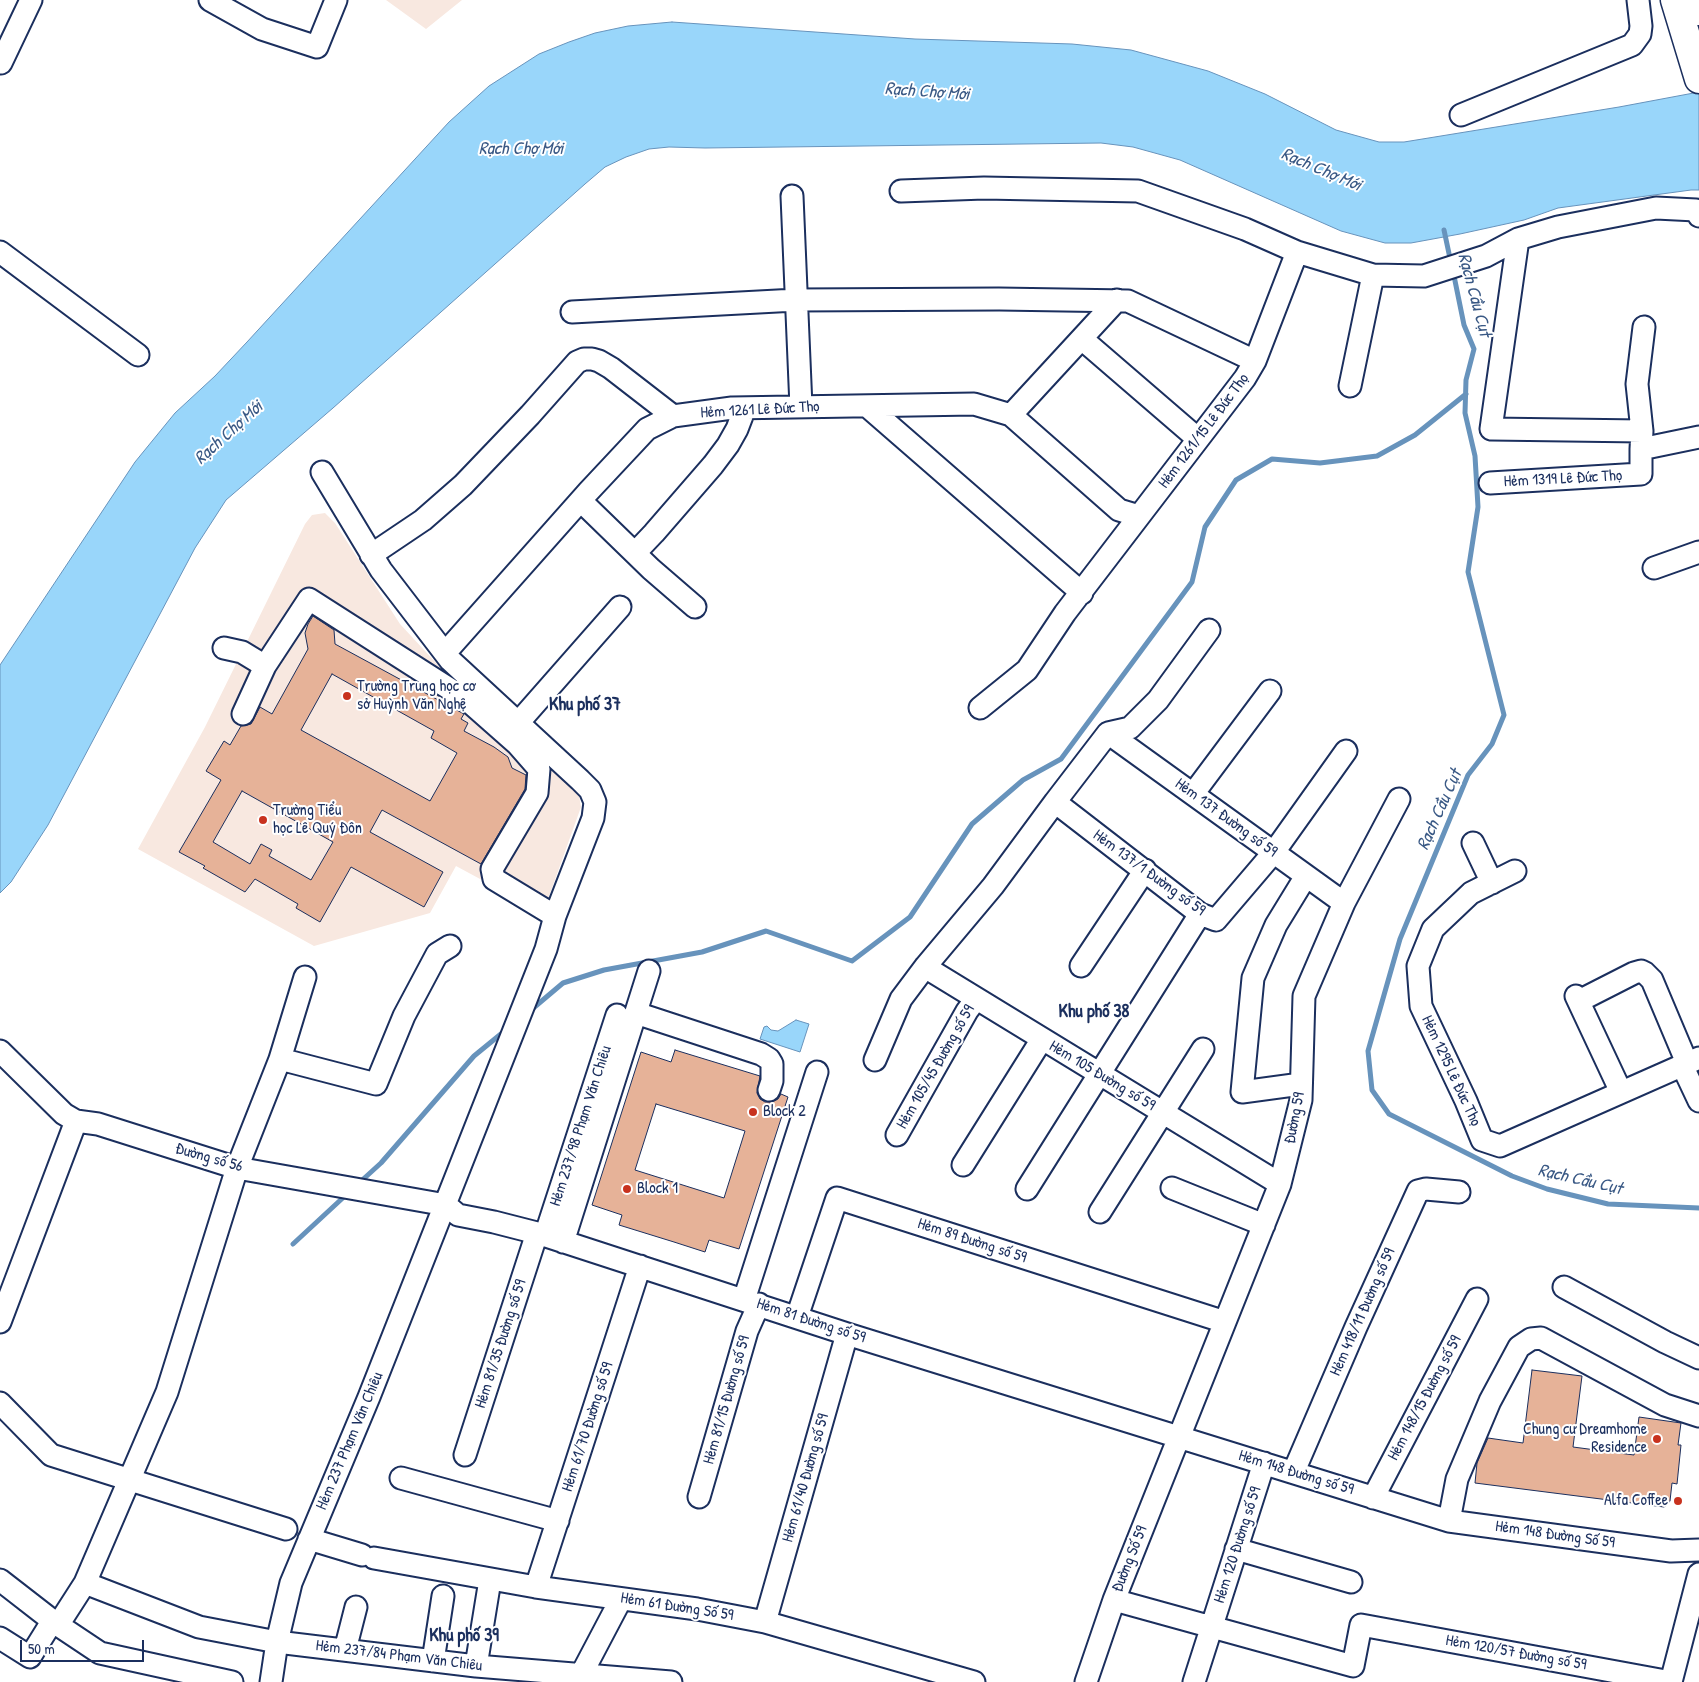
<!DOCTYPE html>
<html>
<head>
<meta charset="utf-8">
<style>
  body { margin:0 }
  #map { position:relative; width:1699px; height:1682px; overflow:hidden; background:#fff; font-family:"Patrick Hand",sans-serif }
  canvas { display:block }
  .scale { position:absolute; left:20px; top:1640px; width:124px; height:22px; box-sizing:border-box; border:2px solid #1b2f5e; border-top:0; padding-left:6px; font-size:15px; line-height:18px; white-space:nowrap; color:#1b2f5e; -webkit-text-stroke:4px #fff; paint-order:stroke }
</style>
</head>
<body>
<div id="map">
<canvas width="1699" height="1682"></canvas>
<div class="scale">50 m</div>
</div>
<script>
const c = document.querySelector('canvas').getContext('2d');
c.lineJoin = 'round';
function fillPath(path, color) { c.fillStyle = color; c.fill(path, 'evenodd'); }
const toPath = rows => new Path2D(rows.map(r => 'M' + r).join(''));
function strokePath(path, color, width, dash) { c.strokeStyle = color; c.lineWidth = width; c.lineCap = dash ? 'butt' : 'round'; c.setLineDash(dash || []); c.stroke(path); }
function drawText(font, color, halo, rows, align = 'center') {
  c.font = font + ' "Patrick Hand",sans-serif'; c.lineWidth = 4; c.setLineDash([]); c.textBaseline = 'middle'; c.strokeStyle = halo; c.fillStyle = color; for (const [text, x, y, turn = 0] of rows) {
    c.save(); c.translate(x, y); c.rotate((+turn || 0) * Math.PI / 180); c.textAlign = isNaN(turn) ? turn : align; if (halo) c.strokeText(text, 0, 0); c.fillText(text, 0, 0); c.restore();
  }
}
const built = toPath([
  [386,0,462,0,426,29],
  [325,513,335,523,400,624,438,665,578,790,581,807,543,913,456,866,430,913,314,946,138,849,205,727,305,524,312,515]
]);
const water = toPath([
  [672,22,915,39,1072,44,1131,50,1208,71,1265,94,1336,130,1379,142,1404,142,1619,107,1699,92,1699,190,1691,190,1558,208,1524,220,1460,234,1411,243,1385,243,1341,231,1180,160,1133,147,1101,143,705,148,669,147,649,149,626,157,605,167,585,184,333,408,226,500,195,548,48,825,11,882,0,893,0,665,135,462,175,413,215,376,247,342,449,122,489,86,539,54,569,42,595,33,628,26,672,22],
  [796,1020,809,1024,800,1052,760,1039,764,1027,767,1026,771,1030,778,1031,796,1020]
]);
const stream = toPath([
  [1444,230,1451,263],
  [1453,271,1464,325,1474,349,1466,380,1465,413,1475,456,1478,507,1468,572,1504,715,1492,744,1468,775,1400,939,1368,1051,1372,1090,1389,1114,1512,1176,1547,1189,1608,1204,1699,1208],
  [531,1010,563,983,604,970,702,952,766,931,852,961,910,917,972,824,1023,780,1061,759,1192,582,1205,527,1236,480,1272,459,1320,463,1377,456,1415,435,1466,394],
  [359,1183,381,1163,474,1056,507,1029],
  [293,1244,347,1194]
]);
const building = toPath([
  [313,616,334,630,335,644,464,714,461,719,468,723,464,731,494,747,508,757,512,768,526,775,525,789,481,864,382,810,370,832,443,872,424,907,351,867,320,922,296,908,298,904,255,879,245,892,203,868,205,866,179,852,221,780,206,771,224,741,230,745,241,726,251,724,260,707,272,714,308,649,305,633,308,624,313,616],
  [332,674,434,731,431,738,457,753,430,801,301,730,332,674],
  [242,791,333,842,311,880,269,856,272,850,261,844,250,864,213,842,242,791],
  [675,1050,760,1076,757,1093,760,1099,765,1102,772,1102,778,1099,781,1094,788,1097,739,1249,709,1240,705,1252,674,1242,619,1225,622,1215,592,1205,641,1052,671,1062,675,1050],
  [656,1104,745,1131,724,1198,635,1170,656,1104],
  [1532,1370,1582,1376,1573,1447,1634,1455,1639,1417,1681,1423,1678,1445,1681,1445,1677,1484,1672,1483,1670,1501,1667,1505,1664,1507,1475,1483,1477,1463,1488,1438,1523,1443,1532,1370]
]);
const minor = toPath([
  [210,0,262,29,317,47,336,0],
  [1,63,31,0],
  [1461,115,1632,45,1640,34,1641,26,1638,0],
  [901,191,984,188,1138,191,1245,229,1297,252,1373,275,1424,276,1486,256,1518,239,1558,227,1656,208,1696,210,1699,216],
  [792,196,801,407],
  [1518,239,1491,429,1642,431,1641,449],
  [0,252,138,355],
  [572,312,796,300,999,299,1128,301,1255,361],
  [1082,339,1198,439],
  [1350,386,1373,275],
  [867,406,1082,593],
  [1011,415,1117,300],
  [1642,431,1637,384,1644,327],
  [1490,483,1641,474,1641,449,1699,437],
  [581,501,651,569,695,607],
  [635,553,654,533,713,465,728,445,737,429,745,408],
  [371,555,423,520,463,485,530,415,577,362,584,359,592,359,599,361,611,368,673,416],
  [1654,568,1699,552],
  [1209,630,1158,700,1130,728,1108,733,1055,802,1200,914,1216,920,1274,852,1346,751],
  [224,648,242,652,265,666,309,599,467,700,518,745,539,769,537,793,492,869,494,879,555,916],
  [445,653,588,492,647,429,673,416,732,408,974,404,1011,415,1119,510,1139,516],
  [980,708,1027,670,1065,613,1245,378,1255,361,1297,252],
  [243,714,265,666],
  [518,723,620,607],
  [1108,733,1344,903],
  [1193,794,1270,691],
  [1473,843,1492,883],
  [1515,871,1471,893,1433,929,1418,966,1421,1006,1466,1101,1482,1140,1500,1146,1699,1058],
  [1081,966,1145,870],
  [925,967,1280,1184],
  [1576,996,1621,1092],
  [1579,1001,1634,973,1641,971,1645,973,1652,980,1687,1063],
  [636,1013,761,1054,769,1059,772,1064,772,1081,769,1090],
  [0,1051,64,1114,76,1121,98,1124,237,1168,446,1205,458,1215,494,1222,537,1233,847,1334,1449,1521,1671,1551,1699,1550],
  [280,1059,305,977],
  [875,1060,901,999,925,967,993,886,1055,802],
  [1682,1065,1699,1101],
  [1301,1084,1242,1092,1253,978,1276,925,1306,876],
  [897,1135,967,1011,976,999],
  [963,1165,1042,1039],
  [1172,1188,1264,1225],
  [1027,1189,1200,914],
  [1100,1212,1203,1049],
  [545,1236,617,1015],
  [563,1242,649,971],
  [1564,1287,1665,1342,1699,1358],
  [744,1300,817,1072],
  [797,1317,837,1198,1225,1322],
  [0,1322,76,1121],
  [0,1403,51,1455,286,1529],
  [465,1455,537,1233],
  [1294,1471,1356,1327,1418,1191,1426,1189,1459,1192],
  [401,1478,558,1521],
  [699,1497,747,1331,759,1304],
  [1373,1498,1477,1299],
  [1449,1521,1457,1479,1490,1401,1519,1347,1531,1339,1541,1338,1665,1405,1699,1416],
  [309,1539,362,1555],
  [1236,1549,1351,1582],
  [374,1558,536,1587,697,1609,765,1622,974,1682],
  [0,1580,58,1625,100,1653,232,1682],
  [85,1583,199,1627,277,1642,476,1666,671,1682],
  [536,1587,640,1266],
  [1114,1600,1353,1666,1361,1625,1671,1682],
  [765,1622,847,1334],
  [58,1625,85,1583,167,1392,237,1168,280,1059,376,1084,404,1016,437,954,450,946],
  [0,1638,30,1657,53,1620],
  [345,1650,356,1607],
  [433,1661,443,1596],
  [476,1666,490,1580],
  [581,1675,621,1599],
  [271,1682,277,1642,291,1583,369,1397,546,949,555,916,593,818,595,802,590,790,580,780,450,660,381,570,322,472],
  [1086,1682,1114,1600,1280,1184,1301,1100,1304,996,1344,903,1399,799],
  [1194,1682,1264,1463],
  [1671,1682,1699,1574]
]);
const major = toPath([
  [1675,0,1699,79],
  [1696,0,1699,11]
]);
const markers = [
  [347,696,5,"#c8321e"],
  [263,820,5,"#c8321e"],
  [753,1112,5,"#c8321e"],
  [627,1189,5,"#c8321e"],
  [1657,1439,5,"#c8321e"],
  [1678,1501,5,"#c8321e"]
];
const streetNames = [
  ["Hẻm 1261 Lê Đức Thọ",760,410,-3],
  ["Hẻm 1261/15 Lê Đức Thọ",1204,431,-53],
  ["Hẻm 1319 Lê Đức Thọ",1563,479,-3],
  ["Hẻm 137 Đường số 59",1226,818,36],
  ["Hẻm 137/1 Đường số 59",1149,873,36],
  ["Hẻm 105/45 Đường số 59",936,1067,-60],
  ["Hẻm 1295 Lê Đức Thọ",1451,1071,65],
  ["Hẻm 105 Đường số 59",1102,1076,31],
  ["Đường 59",1295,1118,-79],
  ["Hẻm 237/98 Phạm Văn Chiêu",581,1126,-72],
  ["Đường số 56",209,1158,16],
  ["Hẻm 89 Đường số 59",972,1241,18],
  ["Hẻm 418/11 Đường số 59",1363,1312,-66],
  ["Hẻm 81 Đường số 59",811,1321,18],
  ["Hẻm 81/35 Đường số 59",501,1344,-72],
  ["Hẻm 148/15 Đường số 59",1425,1398,-62],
  ["Hẻm 81/15 Đường số 59",727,1400,-74],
  ["Hẻm 61/70 Đường số 59",588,1427,-72],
  ["Hẻm 237 Phạm Văn Chiêu",350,1441,-67],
  ["Hẻm 148 Đường số 59",1296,1473,17],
  ["Hẻm 61/40 Đường số 59",806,1478,-74],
  ["Hẻm 148 Đường Số 59",1555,1535,8],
  ["Hẻm 120 Đường số 59",1238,1545,-72],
  ["Đường Số 59",1130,1559,-68],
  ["Hẻm 61 Đường Số 59",677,1607,9],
  ["Hẻm 120/57 Đường số 59",1516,1653,10],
  ["Hẻm 237/84 Phạm Văn Chiêu",399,1656,7]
];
const poiNames = [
  ["Trường Trung học cơ",357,687],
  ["sở Huỳnh Văn Nghệ",357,705],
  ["Trường Tiểu",273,811],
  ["học Lê Quý Đôn",273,829],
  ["Block 2",763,1112],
  ["Block 1",637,1189],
  ["Chung cư Dreamhome",1647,1430,"right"],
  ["Residence",1647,1448,"right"],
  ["Alfa Coffee",1668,1501,"right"]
];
const waterNames = [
  ["Rạch Chợ Mới",927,92,4],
  ["Rạch Chợ Mới",521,149],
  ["Rạch Chợ Mới",1321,170,23],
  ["Rạch Cầu Cụt",1474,295,75],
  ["Rạch Chợ Mới",229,433,-42],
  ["Rạch Cầu Cụt",1440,810,-66],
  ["Rạch Cầu Cụt",1580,1180,13]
];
const neighbourhoodNames = [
  ["Khu phố 37",585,705],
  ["Khu phố 38",1094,1012],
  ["Khu phố 39",464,1636]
];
fillPath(built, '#f8e8e0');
fillPath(water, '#99d6fa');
strokePath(water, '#6793bc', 1);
strokePath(stream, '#6793bc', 5);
fillPath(building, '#e6b298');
strokePath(building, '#1b2f5e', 1);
strokePath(minor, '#1b2f5e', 25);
strokePath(major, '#1b2f5e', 31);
strokePath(minor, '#fff', 21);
strokePath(major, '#fff', 28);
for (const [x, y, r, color] of markers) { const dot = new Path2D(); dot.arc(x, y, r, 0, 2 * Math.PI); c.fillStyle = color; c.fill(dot); strokePath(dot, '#fff', 2); }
drawText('16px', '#1b2f5e', '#fff', streetNames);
drawText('16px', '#1b2f5e', '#fff', poiNames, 'left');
drawText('italic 18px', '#3a5985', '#fff', waterNames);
drawText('bold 18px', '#1b2f5e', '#fff', neighbourhoodNames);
</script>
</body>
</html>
